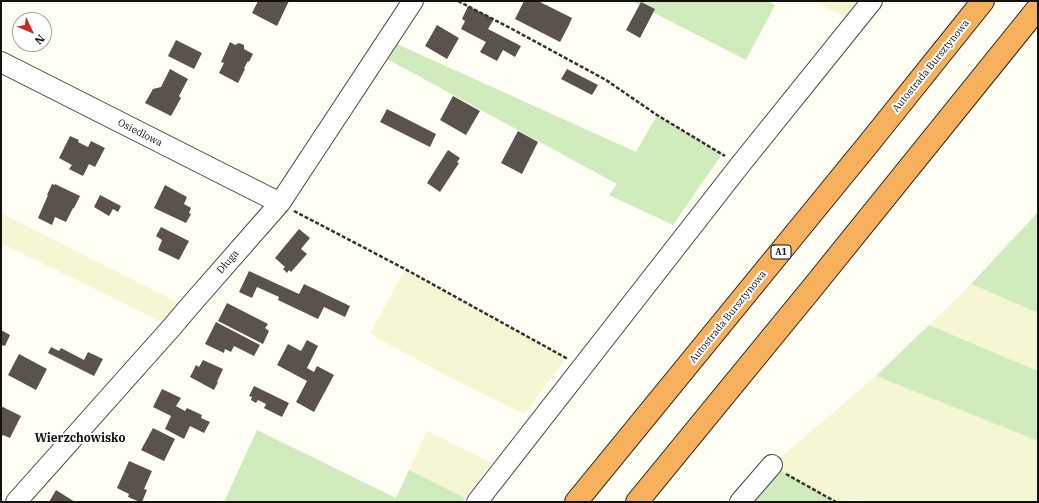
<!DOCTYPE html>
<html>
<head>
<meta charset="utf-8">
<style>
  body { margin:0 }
  #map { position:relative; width:1039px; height:503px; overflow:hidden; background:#fffef4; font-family:"IBM Plex Serif",serif }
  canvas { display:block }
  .frame { position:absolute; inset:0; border:2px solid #111; pointer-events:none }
  .north { position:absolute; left:12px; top:12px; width:40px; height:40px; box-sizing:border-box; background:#fff; border:1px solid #a0a0a0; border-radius:50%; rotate:134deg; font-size:11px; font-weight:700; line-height:16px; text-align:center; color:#111 }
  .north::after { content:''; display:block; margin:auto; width:14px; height:18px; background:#c52b24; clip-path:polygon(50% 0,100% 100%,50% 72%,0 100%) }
</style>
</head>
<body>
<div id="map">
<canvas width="1039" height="503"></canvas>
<div class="frame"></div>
<div class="north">N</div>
</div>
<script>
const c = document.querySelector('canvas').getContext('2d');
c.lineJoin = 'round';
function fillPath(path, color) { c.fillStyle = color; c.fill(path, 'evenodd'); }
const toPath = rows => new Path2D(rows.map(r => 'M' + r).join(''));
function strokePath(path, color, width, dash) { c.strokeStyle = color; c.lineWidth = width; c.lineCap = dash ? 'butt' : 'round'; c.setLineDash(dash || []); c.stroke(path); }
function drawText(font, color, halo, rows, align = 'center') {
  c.font = font + ' "IBM Plex Serif",serif'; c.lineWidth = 4; c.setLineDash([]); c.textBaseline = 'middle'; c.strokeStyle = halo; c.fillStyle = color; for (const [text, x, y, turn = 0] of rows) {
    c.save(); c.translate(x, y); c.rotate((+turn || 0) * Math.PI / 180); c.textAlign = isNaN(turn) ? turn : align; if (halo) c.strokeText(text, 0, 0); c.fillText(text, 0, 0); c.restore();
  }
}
const farmland = toPath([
  [814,1,863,1,850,20],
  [1,213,188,308,172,327,1,243],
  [405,269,566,358,524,414,451,378,370,334],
  [971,284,1038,313,1038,371,929,325],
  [876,376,1038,441,1038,502,870,502,865,500,850,500,848,502,836,502,772,465],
  [427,431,492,463,465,498,409,470]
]);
const green = toPath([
  [631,1,768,1,775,5,746,60],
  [388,40,636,152,657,115,722,154,673,225,609,195,617,184,378,54],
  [1038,212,1038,313,971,284],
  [929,325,1038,371,1038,441,876,376],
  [257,430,396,498,409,470,465,498,462,502,224,502],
  [772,465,835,502,740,502]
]);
const building = toPath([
  [258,1,289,1,277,26,252,13],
  [524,1,538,1,572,18,568,27,560,42,515,19],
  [641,2,655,9,640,38,626,30],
  [468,6,494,19,488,29,521,46,515,57,503,50,497,61,480,52,486,42,461,29,465,21,462,19],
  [437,25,459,38,447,59,425,46],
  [176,40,202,53,194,69,168,56],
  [230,42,235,45,239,43,244,45,244,49,253,54,249,62,248,61,244,68,245,69,238,83,219,73,224,63,221,62],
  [170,69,188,79,179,96,181,98,171,116,145,103,153,89,161,87],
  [567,69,598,85,592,95,561,79],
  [453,96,480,111,466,135,440,120],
  [387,109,436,134,430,147,380,122],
  [518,131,538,142,522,174,501,163],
  [70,136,79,140,78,142,88,147,91,141,105,148,95,167,89,164,83,176,69,169,72,165,59,158],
  [448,150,460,158,457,162,459,163,440,192,427,183],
  [52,184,55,185,55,184,80,196,74,208,73,208,66,222,55,217,52,225,38,218,48,195,47,195],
  [165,185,187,197,184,204,191,208,189,213,191,214,186,223,154,208],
  [100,195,121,206,118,212,113,209,109,216,94,207],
  [161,227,189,241,179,260,158,250,162,240,156,236],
  [299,229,310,238,301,249,307,254,291,272,289,270,287,273,283,269,285,267,275,258],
  [249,271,299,294,304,284,350,306,345,317,324,307,318,319,278,300,279,297,257,287,252,298,239,292],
  [227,303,268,324,265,328,269,331,263,344,218,321],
  [216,322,260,345,254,356,234,346,231,352,225,349,224,353,205,344],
  [1,330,10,335,5,346,1,345],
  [307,340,318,346,307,368,314,372,317,366,334,375,314,412,296,402,307,381,277,365,288,344,301,351],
  [51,347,59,351,61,348,84,360,88,352,103,359,94,376,48,353],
  [19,354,47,369,36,390,8,375],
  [203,360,223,369,217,382,218,382,214,390,190,377,196,365,199,367],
  [254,386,289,403,282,417,264,408,266,404,258,400,256,403,251,400,252,397,249,396],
  [162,389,181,398,176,406,185,411,187,408,202,415,201,418,210,422,204,433,190,426,184,439,165,429,171,416,153,407],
  [1,406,21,416,10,438,3,435,2,436,1,435],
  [153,428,175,439,164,461,141,450],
  [129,461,152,471,144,489,147,490,142,502,140,502,128,497,129,494,117,488],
  [56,490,75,502,49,502]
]);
const path = toPath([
  [458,1,512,29,606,80,657,115,725,156],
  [294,211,405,269,568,359],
  [786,474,836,502]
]);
const minor = toPath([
  [1,62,280,203],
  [16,502,172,327,188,308,280,203,413,1],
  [477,502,740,165,872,1],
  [740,502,772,465]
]);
const highway = toPath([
  [576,502,870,142,983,1],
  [637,502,813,287,1038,8]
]);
const shields = [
  [781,252,20]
];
const shieldNames = [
  ["A1",781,252]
];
const streetNames = [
  ["Autostrada Bursztynowa",931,66,-51],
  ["Osiedlowa",140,133,27],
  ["Długa",228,262,-49],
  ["Autostrada Bursztynowa",728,317,-51]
];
const quarterNames = [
  ["Wierzchowisko",80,439]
];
fillPath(farmland, '#f6f6d3');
fillPath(green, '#d0ebbc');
fillPath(building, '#5a534d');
strokePath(minor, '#444', 22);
strokePath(highway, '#222', 24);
strokePath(path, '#333', 2.5, [4, 2]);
strokePath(minor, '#fff', 20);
strokePath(highway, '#f6af5b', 22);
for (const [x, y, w] of shields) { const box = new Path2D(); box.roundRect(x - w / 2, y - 7, w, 14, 3); c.fillStyle = '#fff'; c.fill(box); strokePath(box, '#111', 1); }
drawText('bold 9px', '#111', null, shieldNames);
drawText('10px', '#111', '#fff', streetNames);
drawText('bold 12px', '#111', '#fff', quarterNames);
</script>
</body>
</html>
